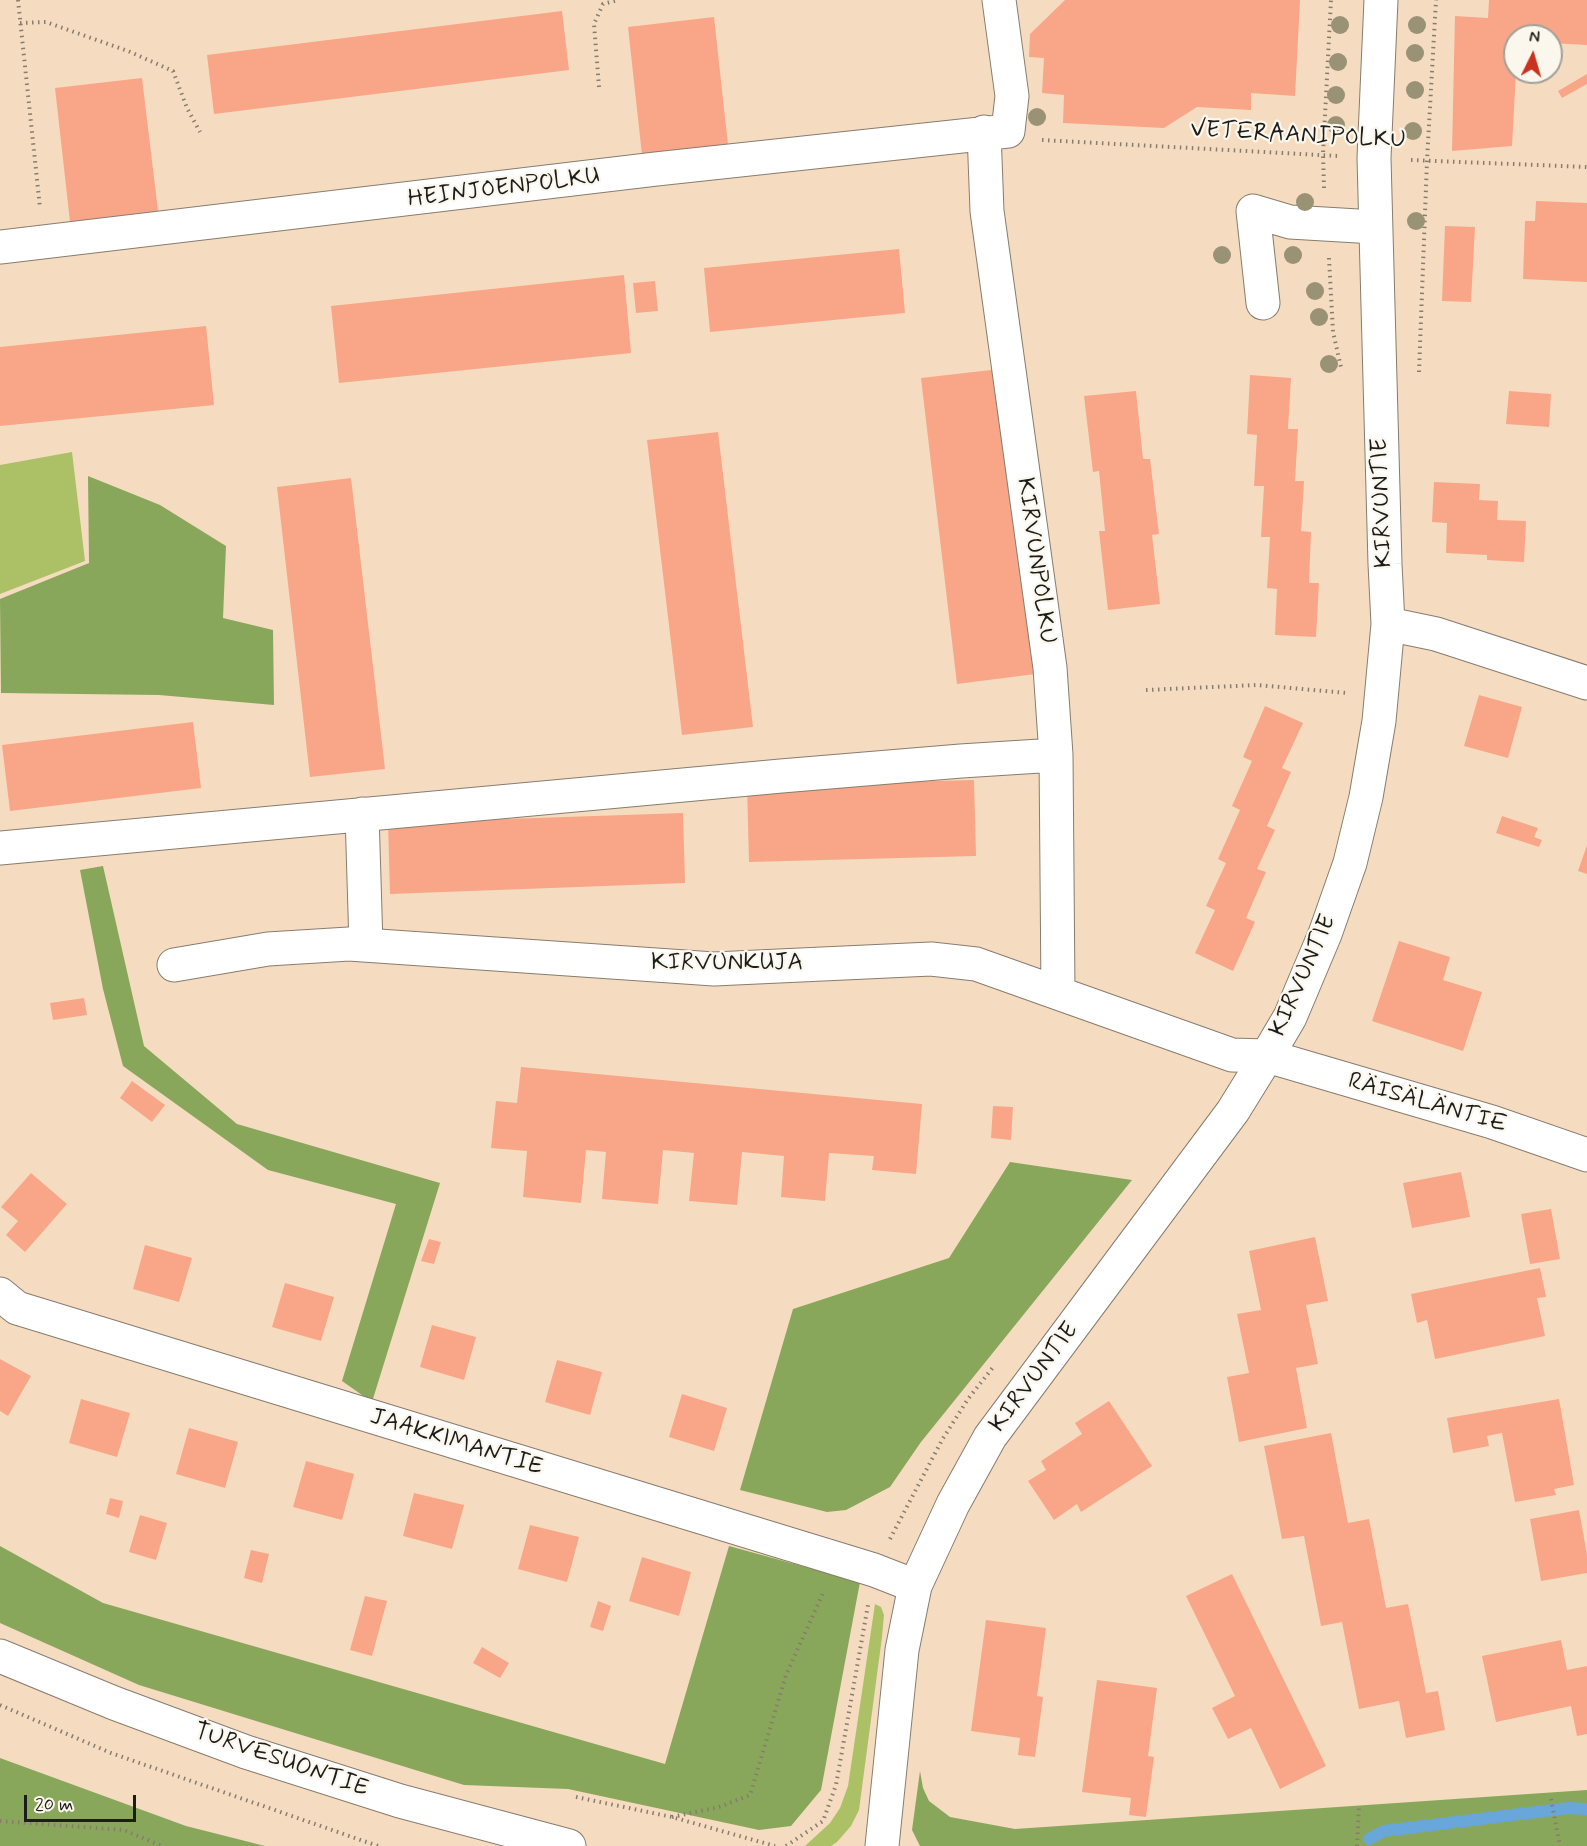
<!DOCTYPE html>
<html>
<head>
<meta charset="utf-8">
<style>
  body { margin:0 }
  #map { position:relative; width:1587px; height:1846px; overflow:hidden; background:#f5dcc0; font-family:Mynerve,sans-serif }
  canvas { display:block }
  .north { position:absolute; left:1503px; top:24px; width:60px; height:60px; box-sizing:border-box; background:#fbf7ec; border:2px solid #a29f99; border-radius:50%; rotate:5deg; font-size:16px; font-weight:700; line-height:24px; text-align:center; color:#1c1c1c }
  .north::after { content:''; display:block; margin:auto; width:21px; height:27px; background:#c8321e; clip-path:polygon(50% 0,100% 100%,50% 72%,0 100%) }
  .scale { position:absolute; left:24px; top:1795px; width:112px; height:27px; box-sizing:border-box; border:3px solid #1c1c1c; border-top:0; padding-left:8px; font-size:18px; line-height:21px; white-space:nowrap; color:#1c1c1c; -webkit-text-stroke:4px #fbf7ec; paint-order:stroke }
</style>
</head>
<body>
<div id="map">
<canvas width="1587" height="1846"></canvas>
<div class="north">N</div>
<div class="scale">20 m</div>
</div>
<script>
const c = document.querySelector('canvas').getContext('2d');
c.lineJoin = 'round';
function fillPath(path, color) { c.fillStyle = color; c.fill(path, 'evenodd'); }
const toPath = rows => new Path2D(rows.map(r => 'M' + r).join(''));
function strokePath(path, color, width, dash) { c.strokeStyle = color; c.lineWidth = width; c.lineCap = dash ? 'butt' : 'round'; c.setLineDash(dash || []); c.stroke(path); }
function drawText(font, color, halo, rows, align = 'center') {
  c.font = font + ' Mynerve,sans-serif'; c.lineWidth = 4.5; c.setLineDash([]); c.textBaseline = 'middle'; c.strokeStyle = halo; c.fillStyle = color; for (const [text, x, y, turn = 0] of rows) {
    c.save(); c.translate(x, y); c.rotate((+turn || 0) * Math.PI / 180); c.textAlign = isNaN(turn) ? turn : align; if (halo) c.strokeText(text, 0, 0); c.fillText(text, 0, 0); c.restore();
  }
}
const green = toPath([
  [72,452,85,561,0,594,0,465],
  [875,1604,881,1607,884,1615,882,1637,859,1810,851,1826,837,1842,831,1846,805,1846,830,1823,840,1808,848,1786]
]);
const forest = toPath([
  [88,476,160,505,226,546,223,618,273,630,274,705,159,695,1,693,0,599,89,563],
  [103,866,144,1046,237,1124,440,1183,372,1402,342,1381,396,1204,268,1170,123,1066,103,989,80,870],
  [1010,1162,1132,1180,921,1442,890,1487,846,1510,827,1512,740,1490,793,1309,949,1258],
  [0,1546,103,1603,665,1764,729,1546,860,1582,821,1790,791,1826,759,1830,568,1789,464,1785,139,1685,0,1623],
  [0,1758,186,1826,265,1846,0,1846],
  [920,1771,923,1788,929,1801,950,1817,1015,1829,1587,1790,1587,1846,920,1846,912,1830]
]);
const stream = toPath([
  [1369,1839,1384,1831,1569,1808,1587,1809]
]);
const building = toPath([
  [1065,0,1300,0,1295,96,1251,93,1251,110,1197,107,1164,128,1063,123,1064,95,1042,93,1044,58,1029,57,1030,34],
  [1489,0,1587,0,1587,45,1551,43,1551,36,1515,36,1516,72,1512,146,1452,151,1455,16,1488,18],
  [562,11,569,70,214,114,207,55],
  [714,17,728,145,642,155,628,27],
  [1587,74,1587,84,1562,98,1558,91],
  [142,78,158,211,70,222,55,88],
  [1536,201,1587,203,1587,282,1523,279,1525,221,1535,221],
  [1445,226,1475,227,1471,302,1442,301],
  [899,249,905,313,710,332,704,268],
  [624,275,631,353,339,383,331,306],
  [655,281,658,311,636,313,633,283],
  [206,326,214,405,0,426,0,347],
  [1000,369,1035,674,957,684,921,378],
  [1250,375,1291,378,1288,429,1298,429,1295,481,1304,481,1301,531,1311,532,1309,583,1319,583,1316,637,1275,635,1277,589,1267,588,1270,537,1261,537,1264,486,1254,486,1257,435,1247,434],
  [1136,391,1143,459,1150,459,1159,534,1152,535,1160,604,1108,610,1099,531,1105,531,1099,471,1093,472,1084,396],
  [1509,391,1551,394,1549,427,1506,424],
  [718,432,753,727,682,735,647,440],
  [351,478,385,769,310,777,277,487],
  [1434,482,1480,484,1479,500,1498,501,1497,520,1526,521,1524,562,1487,560,1487,555,1446,553,1447,523,1432,522],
  [1479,695,1522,707,1508,758,1464,746],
  [1265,706,1303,723,1282,768,1291,772,1267,826,1275,830,1257,869,1266,872,1246,918,1255,922,1233,971,1195,953,1215,910,1206,906,1226,863,1218,859,1240,810,1232,806,1252,761,1243,757],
  [193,722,201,788,10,811,2,745],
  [974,780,976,856,749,862,747,786],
  [683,813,685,883,390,894,388,823],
  [1502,816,1538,828,1534,837,1542,840,1539,847,1496,833],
  [1587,845,1587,874,1578,871],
  [1399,941,1450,957,1443,980,1482,992,1463,1051,1372,1021],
  [84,998,87,1015,53,1020,50,1003],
  [521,1067,922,1104,916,1174,872,1170,874,1156,829,1153,825,1201,781,1197,784,1156,742,1152,737,1205,689,1201,694,1153,663,1150,658,1204,602,1199,606,1152,586,1150,581,1203,523,1197,527,1151,491,1148,496,1101,517,1103],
  [132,1081,165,1105,152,1122,120,1098],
  [993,1106,1013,1107,1011,1140,991,1138],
  [1461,1172,1470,1217,1412,1228,1403,1183],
  [31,1173,67,1204,25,1252,6,1235,18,1221,1,1207],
  [1551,1209,1560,1259,1530,1264,1521,1214],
  [1315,1237,1328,1301,1306,1305,1318,1364,1296,1368,1307,1428,1239,1442,1227,1377,1249,1373,1237,1314,1261,1310,1249,1251],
  [429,1239,441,1242,434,1264,421,1261],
  [145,1245,192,1258,179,1302,133,1289],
  [1540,1268,1546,1297,1537,1298,1545,1336,1435,1359,1427,1320,1417,1323,1411,1294],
  [285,1283,334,1297,321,1341,272,1327],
  [432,1325,476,1337,464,1380,420,1367],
  [0,1359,31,1376,8,1416,0,1411],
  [557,1360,602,1372,590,1415,545,1402],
  [682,1394,727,1408,714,1451,669,1437],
  [81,1399,130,1413,117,1457,69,1443],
  [1559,1399,1574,1485,1554,1489,1556,1495,1515,1502,1502,1433,1487,1436,1489,1446,1453,1453,1447,1418],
  [1109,1401,1152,1466,1081,1512,1077,1504,1054,1520,1028,1481,1046,1470,1041,1461,1082,1434,1075,1423],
  [189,1428,238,1442,225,1488,176,1474],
  [1331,1433,1348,1523,1369,1519,1386,1608,1408,1604,1426,1693,1438,1691,1445,1730,1406,1738,1399,1701,1359,1709,1342,1622,1321,1626,1304,1536,1282,1539,1264,1446],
  [306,1461,354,1474,342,1520,293,1507],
  [414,1493,464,1505,452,1549,403,1536],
  [110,1498,123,1501,119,1518,106,1514],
  [1579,1510,1587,1555,1587,1573,1541,1581,1530,1519],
  [140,1515,167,1523,156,1560,129,1552],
  [530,1525,579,1537,567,1582,518,1569],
  [251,1550,269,1554,262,1583,244,1578],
  [642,1557,691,1572,679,1616,629,1601],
  [1232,1574,1326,1766,1280,1789,1251,1728,1228,1739,1212,1708,1235,1696,1186,1596],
  [365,1596,387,1601,372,1656,350,1650],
  [598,1601,611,1606,603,1631,590,1627],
  [986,1620,1046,1628,1037,1696,1043,1697,1035,1757,1018,1755,1020,1738,971,1731],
  [1561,1640,1567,1670,1587,1666,1587,1734,1577,1736,1571,1706,1496,1722,1482,1656],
  [482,1647,509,1663,500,1678,473,1663],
  [1097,1680,1157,1688,1148,1756,1154,1757,1146,1817,1129,1815,1131,1798,1082,1792]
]);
const path = toPath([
  [18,0,40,208],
  [20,23,46,22,128,51,173,71,187,108,200,132],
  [599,87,594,24,603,4,618,0],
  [1042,140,1338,156],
  [1411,160,1587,167],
  [1324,188,1323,154,1331,0],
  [1329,258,1333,332,1341,367],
  [1419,372,1427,161,1436,0],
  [1146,690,1257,685,1347,693],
  [890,1539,942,1440,968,1399,994,1366],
  [0,1705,111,1753,378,1846],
  [576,1797,672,1817,775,1846],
  [1551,1799,1560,1846],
  [672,1817,719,1807,750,1795,786,1675,824,1591],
  [0,1821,124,1830,162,1846],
  [786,1846,823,1821,836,1785,868,1605],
  [1357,1846,1359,1806]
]);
const minor = toPath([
  [984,132,987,211,1050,668,1056,755,1058,992],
  [0,247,656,169,1008,131,1012,96,999,0],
  [1263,303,1253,211,1290,222,1375,227],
  [1388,624,1436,634,1587,683],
  [362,814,366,945],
  [0,848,781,776,961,761,1056,755],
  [174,965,268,949,349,944,714,969,931,959,976,964,1232,1055,1267,1056,1492,1122,1587,1155],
  [0,1294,17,1308,874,1570,915,1586],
  [882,1846,902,1650,915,1586,953,1504,990,1437,1233,1111,1267,1056,1290,1017,1325,934,1350,863,1366,797,1379,721,1388,624,1385,564,1374,158,1381,0]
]);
const major = toPath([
  [0,1656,114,1703,246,1752,400,1801,569,1846]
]);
const trees = [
  [1340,25],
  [1417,25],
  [1415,53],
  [1338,62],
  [1415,90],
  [1336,95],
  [1037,117],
  [1336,125],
  [1413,131],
  [1305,202],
  [1416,221],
  [1222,255],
  [1293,255],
  [1315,291],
  [1319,317],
  [1329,364]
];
const streetNames = [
  ["VETERAANIPOLKU",1298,136,3],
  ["HEINJOENPOLKU",504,189,-7],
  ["KIRVUNTIE",1383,503,-92],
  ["KIRVUNPOLKU",1035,561,82],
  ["KIRVUNKUJA",727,964],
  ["KIRVUNTIE",1304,976,-66],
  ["RÄISÄLÄNTIE",1427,1104,16],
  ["KIRVUNTIE",1035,1378,-53],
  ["JAAKKIMANTIE",456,1443,17],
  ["TURVESUONTIE",281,1761,19]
];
fillPath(green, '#acc165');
fillPath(forest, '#89a75a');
strokePath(stream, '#69a6da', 12);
fillPath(building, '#f8a687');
strokePath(minor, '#887c6e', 35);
strokePath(major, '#887c6e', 35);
strokePath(path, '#887c6e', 4, [1.5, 4.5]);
strokePath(minor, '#fff', 33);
strokePath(major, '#fff', 33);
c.fillStyle = '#999274';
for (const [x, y] of trees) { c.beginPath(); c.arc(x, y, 9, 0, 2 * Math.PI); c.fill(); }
drawText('24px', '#1c1c1c', '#fbf7ec', streetNames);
</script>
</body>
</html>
